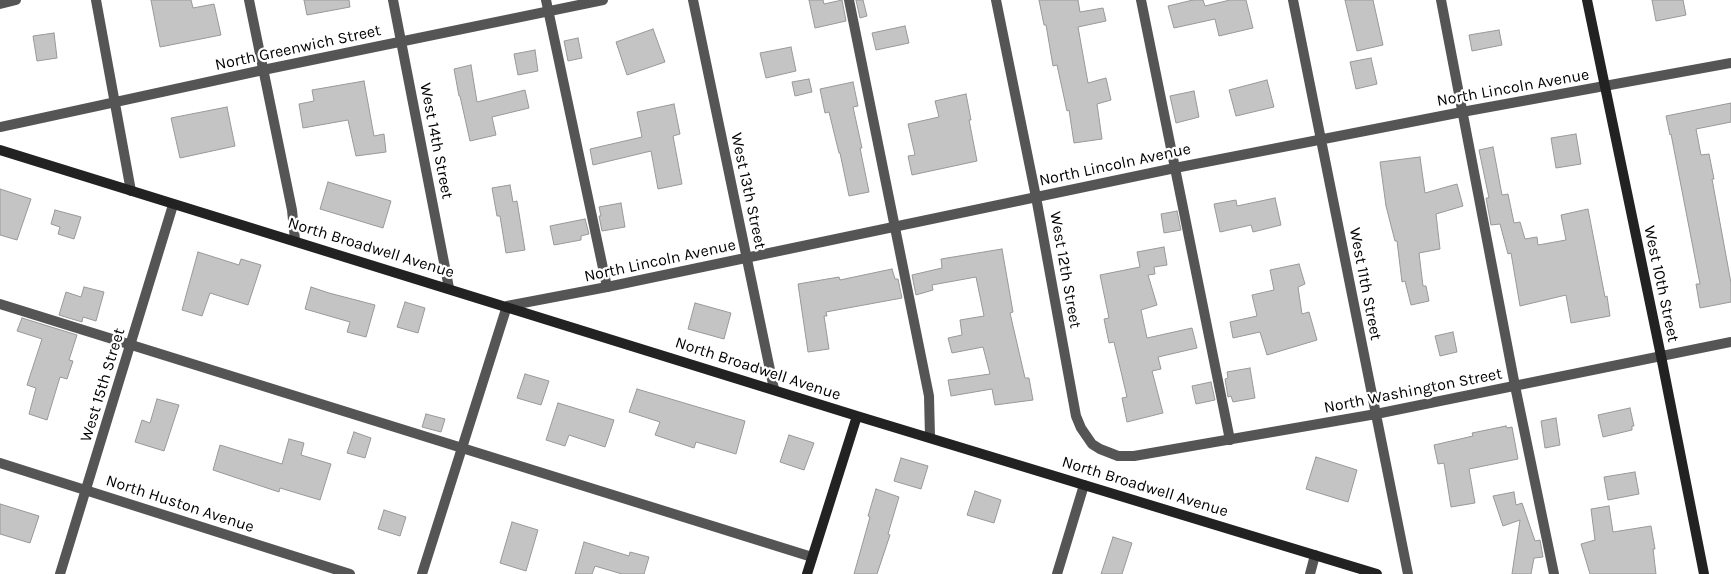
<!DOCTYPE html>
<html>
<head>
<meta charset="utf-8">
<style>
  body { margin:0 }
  canvas { display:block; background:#fff }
</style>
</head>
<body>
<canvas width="1731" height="574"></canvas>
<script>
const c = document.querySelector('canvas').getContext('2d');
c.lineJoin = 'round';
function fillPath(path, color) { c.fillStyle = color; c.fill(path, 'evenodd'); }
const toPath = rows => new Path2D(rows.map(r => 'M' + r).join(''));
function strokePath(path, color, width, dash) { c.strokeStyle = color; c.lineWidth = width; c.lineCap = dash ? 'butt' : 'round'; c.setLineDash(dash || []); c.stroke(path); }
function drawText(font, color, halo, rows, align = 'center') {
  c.font = font + ' Karla,sans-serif'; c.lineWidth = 4.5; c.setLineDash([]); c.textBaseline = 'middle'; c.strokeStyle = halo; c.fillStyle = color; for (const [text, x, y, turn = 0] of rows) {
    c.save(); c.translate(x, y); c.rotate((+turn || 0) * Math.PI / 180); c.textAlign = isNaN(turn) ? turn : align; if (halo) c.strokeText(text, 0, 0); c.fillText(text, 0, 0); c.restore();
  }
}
const building = toPath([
  [151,0,191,0,193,8,214,4,221,35,160,47,151,0],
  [304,0,349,0,350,7,307,15,304,0],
  [809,0,823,0,824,4,842,0,846,21,815,28,809,0],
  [856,0,863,0,867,16,860,18,856,0],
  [1039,0,1078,0,1080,12,1103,8,1106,21,1078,27,1088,83,1106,78,1111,100,1097,104,1102,139,1074,143,1069,110,1067,111,1057,65,1053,66,1046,25,1044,25,1039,0],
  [1193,0,1203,0,1205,6,1230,0,1246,0,1253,28,1219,36,1215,19,1174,28,1168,6,1193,0],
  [1345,0,1373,0,1383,45,1357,51,1345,0],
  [1652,0,1683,0,1686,15,1656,21,1652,0],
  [905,26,909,43,876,50,872,33,905,26],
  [653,29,665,62,627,75,616,42,653,29],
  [1499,30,1502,45,1472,51,1469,35,1499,30],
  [54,33,57,58,37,61,33,36,54,33],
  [578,38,582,58,568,61,564,41,578,38],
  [791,47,796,71,766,78,760,53,791,47],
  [535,50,538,71,518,75,514,54,535,50],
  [1371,58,1377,84,1356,89,1350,62,1371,58],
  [471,65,477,102,525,90,529,108,492,117,496,135,470,141,460,96,459,96,454,69,471,65],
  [809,79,812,92,795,96,792,82,809,79],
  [1267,80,1274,107,1236,116,1229,90,1267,80],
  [364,81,374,136,384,134,386,152,356,156,348,120,303,128,299,104,314,101,312,90,364,81],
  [853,82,858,106,853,107,862,148,860,148,869,192,849,196,840,153,839,153,829,112,825,113,820,89,853,82],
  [1194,91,1199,117,1176,123,1170,96,1194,91],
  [966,94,971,120,969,120,977,161,912,175,908,156,915,155,908,124,939,117,935,101,966,94],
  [1731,103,1731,122,1696,129,1701,155,1709,154,1714,179,1712,179,1731,283,1731,302,1700,308,1696,284,1700,284,1671,134,1670,135,1666,116,1731,103],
  [674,104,680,134,673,136,682,184,658,189,651,151,593,165,590,149,642,137,637,112,674,104],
  [227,107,235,146,180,158,171,118,227,107],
  [1576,134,1581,164,1556,168,1551,138,1576,134],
  [1493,147,1502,195,1508,194,1514,223,1520,222,1525,239,1537,237,1538,245,1566,240,1561,215,1588,209,1605,297,1607,296,1610,316,1571,323,1566,295,1520,306,1511,253,1508,254,1500,224,1491,225,1486,198,1489,198,1479,150,1493,147],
  [1420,157,1425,193,1457,184,1463,206,1436,214,1440,249,1419,253,1423,286,1426,286,1429,301,1411,305,1405,281,1402,282,1397,241,1395,241,1386,206,1380,162,1420,157],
  [328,182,391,201,383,228,320,209,328,182],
  [510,185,513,202,517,201,525,250,506,253,500,216,497,216,492,188,510,185],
  [0,189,31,199,17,240,0,235,0,189],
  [1275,198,1281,225,1253,232,1251,225,1220,232,1214,204,1236,200,1237,206,1275,198],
  [621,203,625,227,602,231,599,216,601,216,599,207,621,203],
  [55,210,81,217,74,239,58,234,60,227,51,224,55,210],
  [1177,211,1181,230,1164,233,1161,214,1177,211],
  [585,219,589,234,581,236,581,240,554,245,550,226,585,219],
  [1164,247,1167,265,1154,267,1155,274,1148,275,1157,305,1141,310,1147,338,1192,328,1197,348,1158,357,1161,369,1152,371,1163,413,1127,422,1122,398,1127,397,1114,342,1109,343,1104,319,1109,318,1100,275,1140,267,1137,252,1164,247],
  [1002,249,1013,312,1010,313,1025,378,1029,378,1033,400,995,405,992,389,951,396,948,380,990,374,983,347,952,353,948,338,962,335,960,320,984,316,976,277,932,285,933,290,916,295,912,275,942,268,941,259,1002,249],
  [198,252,239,265,241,259,261,265,248,305,210,293,202,316,182,310,198,252],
  [1299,264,1305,284,1298,287,1302,314,1309,312,1317,340,1267,355,1260,332,1233,338,1230,322,1257,316,1252,295,1274,290,1270,270,1299,264],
  [892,269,895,279,898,279,902,298,826,312,827,316,824,316,829,349,808,352,798,284,839,277,840,280,892,269],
  [84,287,104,292,96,321,83,317,82,322,59,315,66,292,81,297,84,287],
  [311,287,329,293,375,305,366,337,347,332,350,322,305,309,311,287],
  [405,302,425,308,418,333,397,327,405,302],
  [695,303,731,313,724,339,688,329,695,303],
  [22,318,77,335,69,360,73,361,67,379,60,377,47,420,29,414,36,388,27,385,42,339,17,331,22,318],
  [1453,332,1457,352,1440,356,1435,336,1453,332],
  [1250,368,1255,398,1233,402,1231,396,1228,397,1225,379,1228,378,1227,372,1250,368],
  [525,374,549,381,541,405,517,398,525,374],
  [1211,382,1215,400,1196,404,1192,386,1211,382],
  [637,389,745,421,736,454,696,442,694,448,655,435,660,422,629,412,637,389],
  [157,399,179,405,164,451,135,442,142,420,150,423,157,399],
  [558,403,614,420,605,447,569,435,565,446,546,440,558,403],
  [1630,408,1634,426,1632,426,1632,430,1603,437,1598,415,1630,408],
  [426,414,445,419,441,432,422,427,426,414],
  [1556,418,1560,445,1545,448,1541,421,1556,418],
  [1506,426,1507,428,1512,427,1518,459,1469,469,1475,503,1451,507,1444,463,1438,464,1434,445,1473,436,1472,433,1506,426],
  [354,432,371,438,365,458,347,453,354,432],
  [789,435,814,443,804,470,780,462,789,435],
  [289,439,304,443,301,455,331,464,320,500,280,488,279,492,213,470,220,445,282,464,289,439],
  [1316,457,1357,470,1348,502,1306,489,1316,457],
  [901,458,928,466,921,489,894,481,901,458],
  [1635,472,1639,494,1608,500,1604,477,1635,472],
  [876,489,899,497,888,534,890,535,877,574,854,574,870,517,868,516,876,489],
  [975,491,1001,500,994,523,967,515,975,491],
  [1514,492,1516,505,1522,503,1535,541,1540,540,1543,557,1534,558,1531,574,1512,574,1520,520,1503,526,1493,496,1514,492],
  [0,504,39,516,30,543,0,534,0,504],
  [1609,506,1613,532,1651,526,1655,549,1653,549,1656,574,1590,574,1581,544,1595,540,1591,509,1609,506],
  [384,510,406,517,400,536,378,529,384,510],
  [512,522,538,530,526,571,500,563,512,522],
  [1113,537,1132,543,1122,574,1101,574,1113,537],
  [584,542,629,556,630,552,649,557,644,574,622,574,595,566,592,574,575,574,584,542]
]);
const lane = toPath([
  [249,0,292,210,295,240],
  [546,0,607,287],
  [849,0,929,396,930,437],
  [1141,0,1230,440],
  [1441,0,1515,386,1554,574],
  [0,4,16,0],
  [0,304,812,557]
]);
const street = toPath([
  [96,0,131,191],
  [393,0,449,288],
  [693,0,774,389],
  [996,0,1036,197,1076,416,1081,428,1092,444,1100,449,1118,456,1134,456,1376,414,1731,342],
  [1293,0,1408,574],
  [0,127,263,70,603,0],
  [0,463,350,574],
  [60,574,173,205],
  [422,574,507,306,607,287,1175,168,1462,112,1731,63],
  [1057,574,1084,485],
  [1310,574,1315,555]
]);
const secondary = toPath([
  [1587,0,1661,356,1704,574],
  [0,150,857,416,1377,574],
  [807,574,857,416]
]);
const streetNames = [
  ["North Greenwich Street",298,48,-12],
  ["North Lincoln Avenue",1513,88,-10],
  ["West 14th Street",436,141,79],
  ["North Lincoln Avenue",1115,165,-12],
  ["West 13th Street",748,191,78],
  ["North Broadwell Avenue",371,248,17],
  ["North Lincoln Avenue",660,261,-12],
  ["West 12th Street",1065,270,80],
  ["West 11th Street",1365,284,79],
  ["West 10th Street",1661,284,78],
  ["North Broadwell Avenue",758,369,18],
  ["West 15th Street",103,385,-73],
  ["North Washington Street",1413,391,-11],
  ["North Broadwell Avenue",1145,487,17],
  ["North Huston Avenue",180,504,18]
];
fillPath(building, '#c4c4c4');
strokePath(building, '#999', 1);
strokePath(lane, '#555', 10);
strokePath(street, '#555', 10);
strokePath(secondary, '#222', 10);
drawText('16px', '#000', '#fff', streetNames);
</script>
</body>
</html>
